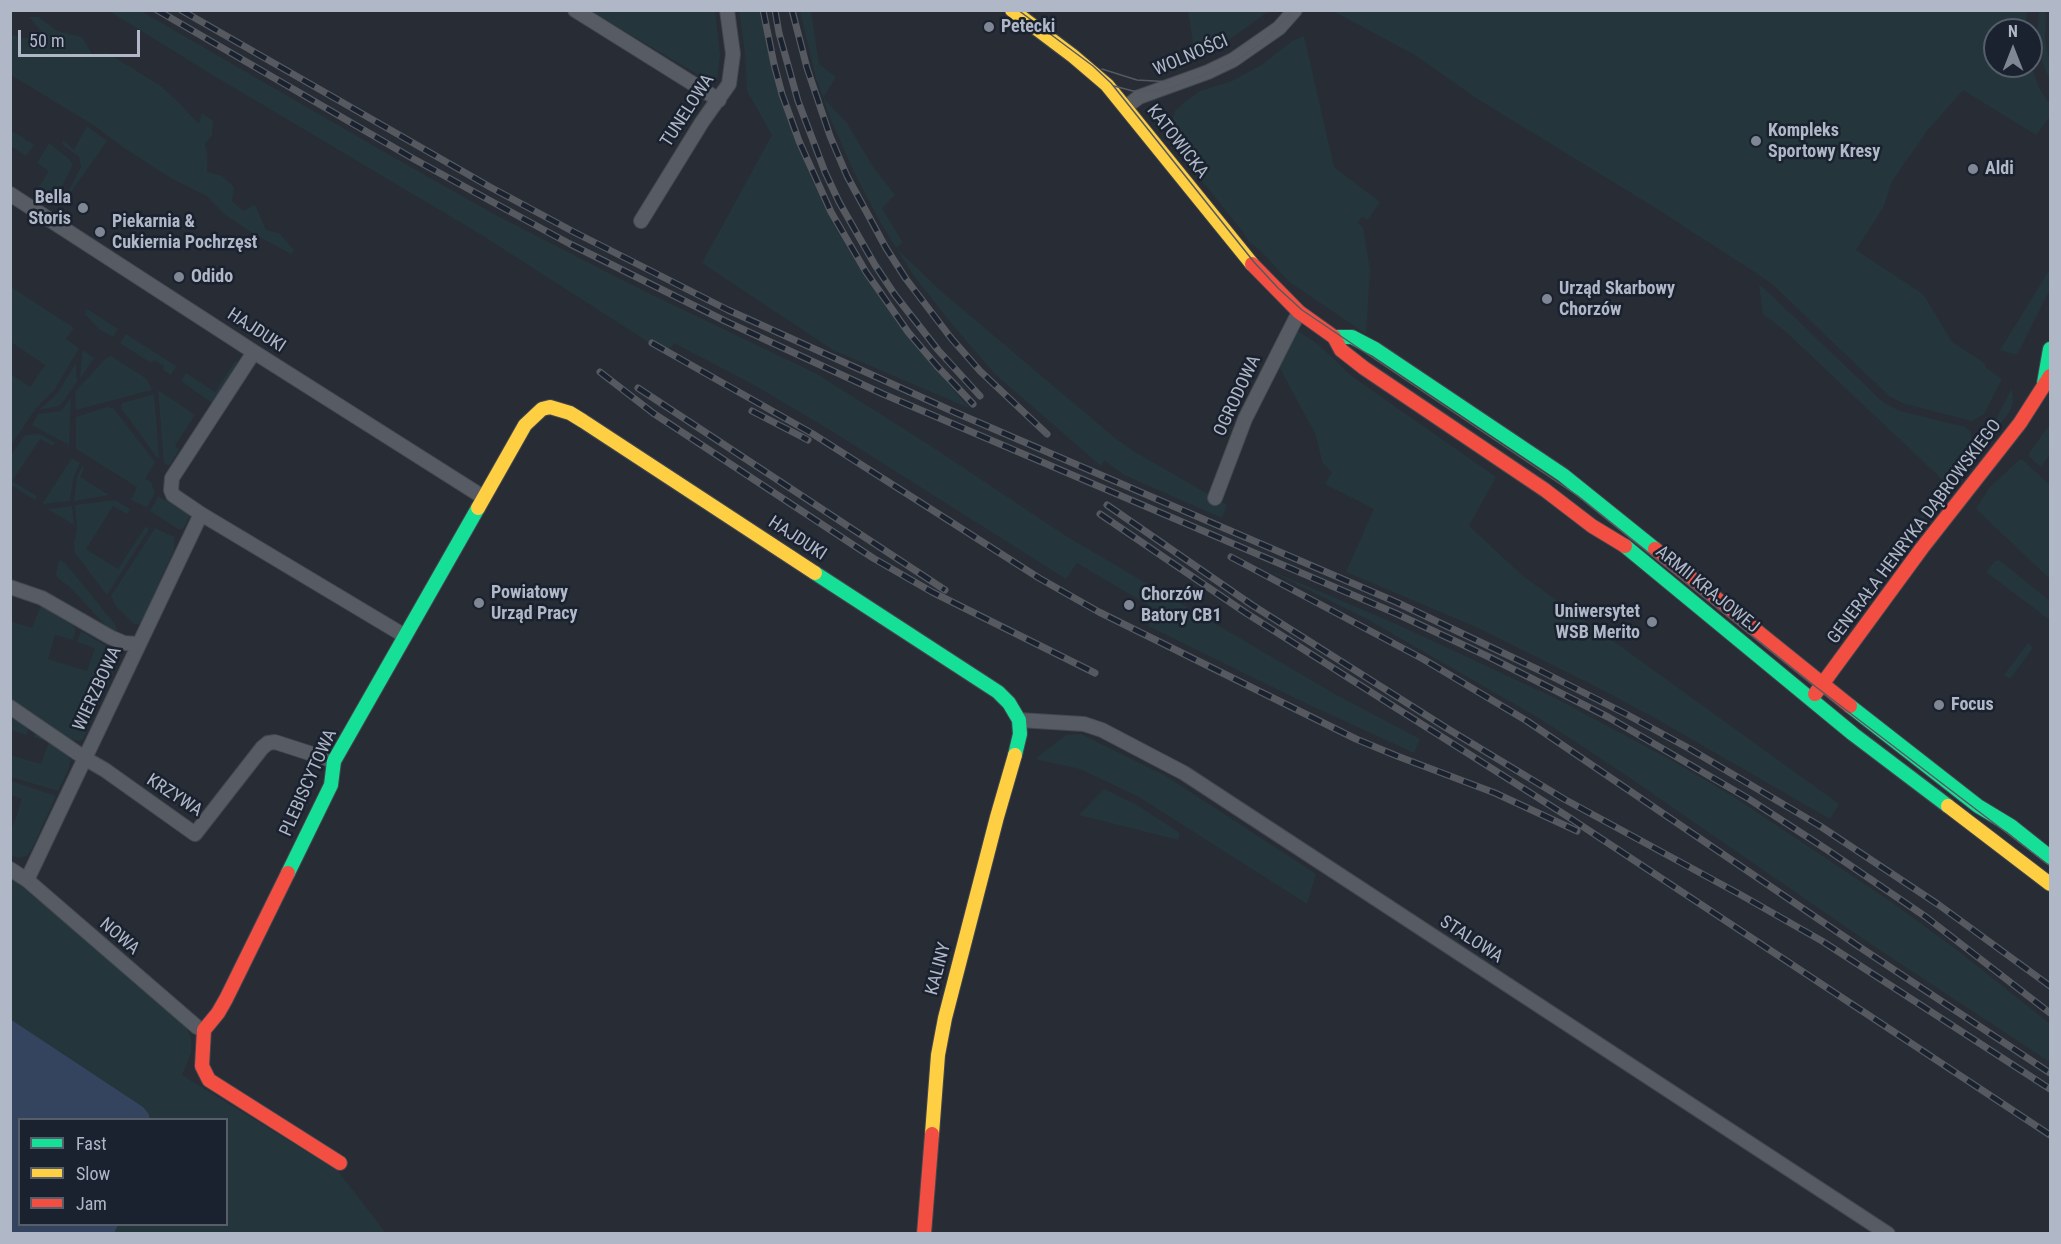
<!DOCTYPE html>
<html>
<head>
<meta charset="utf-8">
<style>
  body { margin:0 }
  #map { position:relative; width:2061px; height:1244px; overflow:hidden; background:#272c35; font-family:"Roboto Condensed",sans-serif }
  canvas { display:block }
  .frame { position:absolute; inset:0; border:12px solid #b0b8c7; pointer-events:none }
  .legend { position:absolute; left:18px; top:1118px; width:210px; height:108px; box-sizing:border-box; background:#1a2230; border:2px solid #565e6c; margin:0; padding:8px 10px; list-style:none; font-size:18px; color:#b0b8c7 }
  .legend li { display:flex; align-items:center; gap:12px; height:30px }
  .legend b { width:30px; border:2px solid #565e6c }
  .north { position:absolute; left:1983px; top:18px; width:60px; height:60px; box-sizing:border-box; background:#1a2230; border:2px solid #565e6c; border-radius:50%; rotate:0deg; font-size:16px; font-weight:700; line-height:24px; text-align:center; color:#b0b8c7 }
  .north::after { content:''; display:block; margin:auto; width:21px; height:27px; background:#808794; clip-path:polygon(50% 0,100% 100%,50% 72%,0 100%) }
  .scale { position:absolute; left:18px; top:30px; width:122px; height:27px; box-sizing:border-box; border:3px solid #b0b8c7; border-top:0; padding-left:8px; font-size:18px; line-height:21px; white-space:nowrap; color:#b0b8c7; -webkit-text-stroke:4px #1a2230; paint-order:stroke }
</style>
</head>
<body>
<div id="map">
<canvas width="2061" height="1244"></canvas>
<div class="frame"></div>
<ul class="legend">
<li><b style="height:8px;background:#16e098"></b>Fast</li>
<li><b style="height:8px;background:#ffcf43"></b>Slow</li>
<li><b style="height:8px;background:#f24e42"></b>Jam</li>
</ul>
<div class="north">N</div>
<div class="scale">50 m</div>
</div>
<script>
const c = document.querySelector('canvas').getContext('2d');
c.lineJoin = 'round';
function fillPath(path, color) { c.fillStyle = color; c.fill(path, 'evenodd'); }
const toPath = rows => new Path2D(rows.map(r => 'M' + r).join(''));
function strokePath(path, color, width, dash) { c.strokeStyle = color; c.lineWidth = width; c.lineCap = dash ? 'butt' : 'round'; c.setLineDash(dash || []); c.stroke(path); }
function drawText(font, color, halo, rows, align = 'center') {
  c.font = font + ' "Roboto Condensed",sans-serif'; c.lineWidth = 5; c.setLineDash([]); c.textBaseline = 'middle'; c.strokeStyle = halo; c.fillStyle = color; for (const [text, x, y, turn = 0] of rows) {
    c.save(); c.translate(x, y); c.rotate((+turn || 0) * Math.PI / 180); c.textAlign = isNaN(turn) ? turn : align; if (halo) c.strokeText(text, 0, 0); c.fillText(text, 0, 0); c.restore();
  }
}
const green = toPath([
  [109,11,141,11,379,149,492,213,636,287,817,374,934,448,1066,536,1333,693,1420,739,1414,753,1301,701,1148,626,1158,611,1077,563,1066,579,830,430,754,385,674,343,667,354,480,234,211,74],
  [591,11,715,11,720,55,717,80,710,82],
  [739,11,759,11,785,111,811,177,833,224,865,277,903,330,969,408,833,350,702,263,772,135,747,91,745,53],
  [800,11,811,11,819,64,836,77,823,98,847,123,873,167,895,195,882,208,903,243,896,248,942,292,1115,438,1135,452,1227,505,1222,518,1124,475,1104,460,1101,466,995,374,955,328,914,276,896,248,879,220,854,172,831,120,816,78],
  [1188,11,1188,10,1269,11,1226,42,1195,55],
  [1333,11,2027,11,2025,30,1995,30,1995,66,2031,66,2040,90,2050,104,2050,117,2036,135,1963,90,1927,131,1892,181,1884,206,1856,250,1923,294,1952,342,1986,364,1985,367,2002,379,1984,414,1972,421,1902,403,1889,396,1771,283,1753,271,1654,207,1476,98,1415,55],
  [2039,11,2046,11,2045,39,2050,64,2050,82,2039,52,2037,34],
  [29,17,39,17,57,31,82,37,92,54,107,53,140,73,162,87,179,103,199,124,202,113,213,121,212,135,205,144,207,154,207,172,222,176,234,187,232,201,243,211,255,205,266,230,279,233,294,250,291,254,254,234,227,216,207,196,171,178,127,150,95,126,11,75,11,34,22,38,45,36],
  [1304,36,1334,167,1380,202,1368,220,1362,217,1357,223,1363,227,1370,270,1366,334,1288,281,1260,250,1249,242,1242,231,1182,156,1173,139,1172,122,1175,111,1185,102,1200,91,1232,81,1263,64,1292,41],
  [87,126,107,141,59,209,81,167,79,157,62,144,63,140,74,150],
  [10,130,23,137,26,141,29,141,34,145,26,156,11,146],
  [49,143,68,158,73,165,52,205,35,193,49,171,37,163],
  [2050,269,2050,289,2017,355,2000,350],
  [1759,285,1768,292,1884,403,1900,411,1965,427,1971,432,1972,449,1971,454,1913,531,1910,529,1946,483,1785,331,1763,314],
  [11,287,74,328,66,339,79,348,55,389,36,408,11,445,11,374,30,387,45,365,11,342],
  [87,309,118,329,113,337,99,329,85,314],
  [1298,331,1318,344,1353,377,1496,477,1469,526,1523,576,1839,804,1830,819,1653,717,1595,686,1476,627,1346,572,1374,509,1325,484,1332,472,1323,464,1315,433,1279,367,1284,355],
  [126,334,176,366,171,375,163,370,164,366,154,360,151,363,120,343],
  [83,350,94,358,80,379,82,353],
  [111,356,147,379,152,390,76,410,75,392,105,359],
  [236,360,238,362,212,403,181,381,186,373,215,392],
  [76,363,77,382,63,402,59,406,39,410,57,394],
  [2012,388,2013,402,2010,411,1978,455],
  [158,390,195,415,176,444,175,446,179,450,169,466,164,463],
  [154,394,159,456,158,459,121,408,122,403],
  [71,397,69,445,32,425,38,414,61,411],
  [107,407,113,408,155,462,145,479,151,482,155,493,147,507,131,500,137,487,76,449,76,417],
  [2050,424,2050,454,2041,467,2029,457,2029,453],
  [40,434,55,443,53,446,40,439,12,481,37,496,35,500,11,485,11,455,25,435],
  [72,458,80,463,73,479,70,501,42,504],
  [2019,460,2023,460,2050,485,2050,579,1976,509,1989,488],
  [82,467,84,468,80,477,109,495,74,501,77,476],
  [158,497,160,497,189,514,190,516,183,529,178,529,150,511],
  [115,500,130,509,127,514,113,506,86,549,118,569,146,526,149,529,107,595,75,553,74,543,77,529,75,505],
  [72,506,74,525,48,509],
  [155,528,174,537,174,550,141,623,135,625,116,606,111,596],
  [59,560,65,563,114,623,118,630,113,630,104,624,72,589,58,578,56,574],
  [1999,560,2050,601,2050,620,1986,572,1995,561],
  [1262,567,1394,623,1555,698,1671,760,1731,795,1890,901,1957,950,2050,1024,2050,1062,1875,947,1624,774,1542,720,1367,619],
  [41,605,76,628,73,640,55,635,48,659,87,671,95,648,77,642,81,631,121,655,83,739,80,741,68,739,11,701,10,621,32,628],
  [2028,643,2033,648,2010,679,2004,675],
  [10,715,28,728,27,735,11,730],
  [36,732,68,755,70,760,69,768,58,791,11,777,10,755,41,764,49,742,34,737],
  [1081,734,1166,776,1316,874,1307,904,1139,797,1080,769,1035,759,1066,735],
  [11,781,56,796,32,849,27,856,18,858,11,855,11,825,13,826,22,799,11,795],
  [1104,789,1137,805,1180,833,1178,840,1079,815],
  [10,877,100,951,185,1025,191,1038,191,1053,182,1075,338,1171,386,1233,11,1233],
  [20,1120,226,1120,226,1224,20,1224]
]);
const water = toPath([
  [10,1019,143,1107,148,1113,150,1119,20,1120,20,1224,118,1225,114,1233,11,1233]
]);
const street = toPath([
  [575,10,719,100],
  [1126,107,1139,97,1208,72,1233,60,1279,28,1295,10],
  [10,194,254,352,483,497],
  [641,221,702,122,729,84,733,54,727,10],
  [254,352,172,478,171,490,173,495,201,514,405,636],
  [1215,498,1245,419,1299,312],
  [10,587,42,598,110,637,124,643,138,644],
  [10,707,86,759,105,770,195,834,262,748,268,743,275,742,334,761],
  [1019,720,1084,724,1102,730,1184,773,1888,1234],
  [10,869,27,880,197,1027,204,1030],
  [27,880,201,514]
]);
const fast = toPath([
  [1334,337,1352,337,1375,349,1563,475,1655,549],
  [2044,383,2050,349],
  [1625,546,1853,734,1948,806],
  [815,573,998,692,1009,703,1019,720,1020,734,1015,755],
  [1850,706,1978,806,2011,826,2050,857],
  [288,873,331,785,334,761,478,508]
]);
const slow = toPath([
  [1012,10,1073,56,1107,85,1252,264],
  [478,508,525,425,542,409,550,407,570,413,583,421,815,573],
  [1948,806,2050,884],
  [932,1134,938,1055,945,1018,997,817,1015,755]
]);
const jam = toPath([
  [1252,264,1299,312,1334,337,1341,350,1364,368,1545,490,1592,526,1625,546],
  [1655,549,1850,706],
  [1815,694,1922,548,2020,423,2050,376],
  [288,873,226,999,218,1013,204,1030,202,1066,209,1080,340,1163],
  [924,1234,932,1134]
]);
const tram = toPath([
  [1018,10,1093,66,1111,83,1254,262,1278,288,1302,310,1578,496,1816,687,2050,866],
  [1102,69,1137,80,1172,82],
  [1114,86,1133,91,1157,91,1171,88,1217,70,1236,61,1259,45,1293,10]
]);
const rail = toPath([
  [157,10,412,158,487,199,570,244,725,321,883,394,1395,613,1489,657,1608,717,1749,799,1829,851,1926,917,2050,1013],
  [181,10,490,187,572,231,728,310,952,411,1396,602,1541,671,1626,714,1690,749,1820,826,1939,905,2050,986],
  [763,10,774,64,782,94,799,141,831,212,866,272,908,332,937,366,973,404],
  [775,10,779,33,798,101,825,172,839,202,875,265,895,295,938,350,980,396],
  [792,10,807,68,830,136,847,176,886,248,906,279,951,338,980,371,1047,434],
  [652,343,813,434,1039,578,1099,612,1356,739,1397,756,1495,793,1577,831],
  [600,372,653,413,873,558,932,592,1095,673],
  [638,388,945,590],
  [752,411,808,440],
  [1107,505,1252,605,1448,729,1564,799,1741,895,1822,941,2050,1089],
  [1100,514,1246,613,1570,818,2050,1135],
  [1231,557,1423,659,1527,721,1858,946,2050,1073]
]);
const markers = [
  [989,27,6,"#808794"],
  [1756,141,6,"#808794"],
  [1973,169,6,"#808794"],
  [83,208,6,"#808794"],
  [100,232,6,"#808794"],
  [179,277,6,"#808794"],
  [1547,299,6,"#808794"],
  [479,603,6,"#808794"],
  [1129,605,6,"#808794"],
  [1652,622,6,"#808794"],
  [1939,705,6,"#808794"]
];
const poiNames = [
  ["Petecki",1001,27],
  ["Kompleks",1768,131],
  ["Sportowy Kresy",1768,152],
  ["Aldi",1985,169],
  ["Bella",71,198,"right"],
  ["Storis",71,219,"right"],
  ["Piekarnia &",112,222],
  ["Cukiernia Pochrzęst",112,243],
  ["Odido",191,277],
  ["Urząd Skarbowy",1559,289],
  ["Chorzów",1559,310],
  ["Powiatowy",491,593],
  ["Urząd Pracy",491,614],
  ["Chorzów",1141,595],
  ["Batory CB1",1141,616],
  ["Uniwersytet",1640,612,"right"],
  ["WSB Merito",1640,633,"right"],
  ["Focus",1951,705]
];
const streetNames = [
  ["WOLNOŚCI",1191,56,-23],
  ["TUNELOWA",688,111,-57],
  ["KATOWICKA",1177,142,52],
  ["HAJDUKI",256,331,33],
  ["OGRODOWA",1238,396,-65],
  ["GENERAŁA HENRYKA DĄBROWSKIEGO",1915,532,-53],
  ["HAJDUKI",797,539,33],
  ["ARMII KRAJOWEJ",1707,590,39],
  ["WIERZBOWA",98,689,-65],
  ["PLEBISCYTOWA",309,783,-66],
  ["KRZYWA",174,796,33],
  ["NOWA",119,937,41],
  ["STALOWA",1471,940,33],
  ["KALINY",939,969,-75]
];
fillPath(green, '#24363b');
fillPath(water, '#34435e');
strokePath(street, '#43474e', 16);
strokePath(fast, '#43474e', 16);
strokePath(slow, '#43474e', 16);
strokePath(jam, '#43474e', 16);
strokePath(street, '#575b63', 14);
strokePath(fast, '#16e098', 14);
strokePath(slow, '#ffcf43', 14);
strokePath(jam, '#f24e42', 14);
strokePath(tram, '#565a60', 1.5);
strokePath(rail, '#565a60', 7);
strokePath(rail, '#1a2230', 4.5, [14]);
for (const [x, y, r, color] of markers) { const dot = new Path2D(); dot.arc(x, y, r, 0, 2 * Math.PI); c.fillStyle = color; c.fill(dot); strokePath(dot, '#1a2230', 2); }
drawText('bold 18px', '#b0b8c7', '#1a2230', poiNames, 'left');
drawText('18px', '#b0b8c7', '#1a2230', streetNames);
</script>
</body>
</html>
